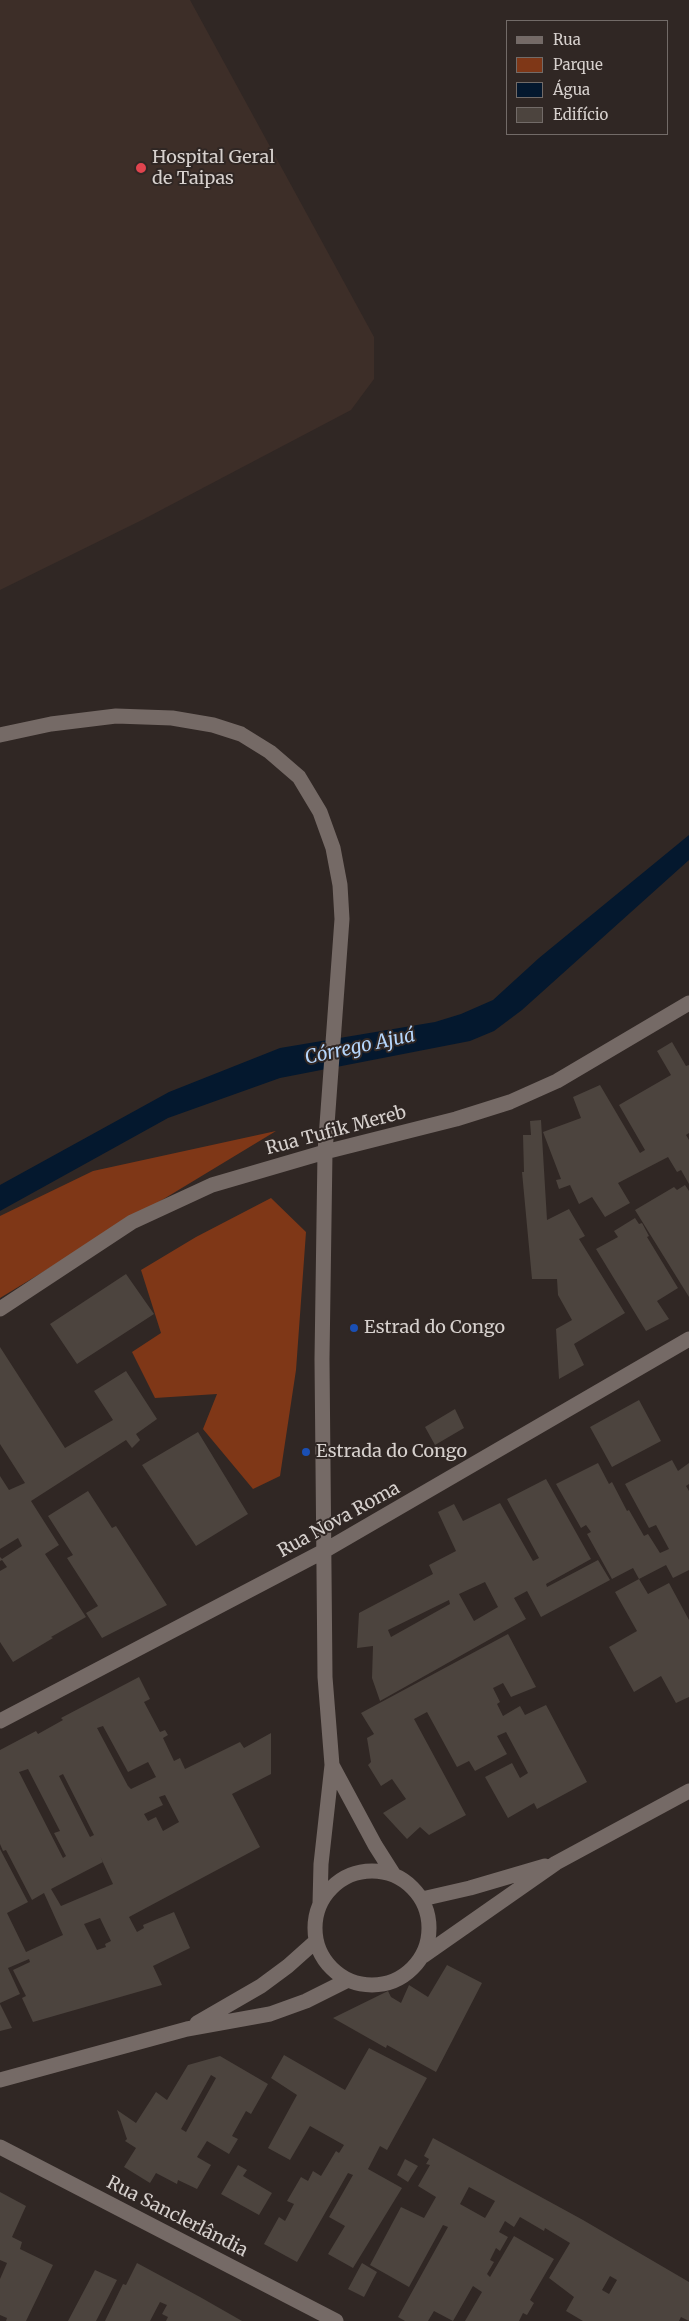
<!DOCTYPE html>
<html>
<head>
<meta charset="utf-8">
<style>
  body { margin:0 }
  #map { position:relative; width:689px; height:2321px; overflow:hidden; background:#302724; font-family:Merriweather,serif }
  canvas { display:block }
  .legend { position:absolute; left:506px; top:20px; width:162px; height:115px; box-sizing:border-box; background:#302724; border:1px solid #726b68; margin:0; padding:6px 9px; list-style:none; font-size:15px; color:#d6d0cd }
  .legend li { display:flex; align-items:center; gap:10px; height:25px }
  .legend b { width:25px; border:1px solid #726b68 }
</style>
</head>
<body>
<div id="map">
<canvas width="689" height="2321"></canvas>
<ul class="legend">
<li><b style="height:6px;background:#756a66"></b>Rua</li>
<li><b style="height:14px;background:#7f3717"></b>Parque</li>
<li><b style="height:14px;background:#04182e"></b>Água</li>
<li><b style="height:14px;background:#4c443e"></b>Edifício</li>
</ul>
</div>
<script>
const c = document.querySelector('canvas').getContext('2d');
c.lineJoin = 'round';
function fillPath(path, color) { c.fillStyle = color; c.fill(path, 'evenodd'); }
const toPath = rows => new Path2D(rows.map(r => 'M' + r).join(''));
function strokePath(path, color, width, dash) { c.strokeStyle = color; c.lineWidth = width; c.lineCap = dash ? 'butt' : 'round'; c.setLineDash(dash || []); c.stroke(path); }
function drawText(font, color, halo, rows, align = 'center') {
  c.font = font + ' Merriweather,serif'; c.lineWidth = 4; c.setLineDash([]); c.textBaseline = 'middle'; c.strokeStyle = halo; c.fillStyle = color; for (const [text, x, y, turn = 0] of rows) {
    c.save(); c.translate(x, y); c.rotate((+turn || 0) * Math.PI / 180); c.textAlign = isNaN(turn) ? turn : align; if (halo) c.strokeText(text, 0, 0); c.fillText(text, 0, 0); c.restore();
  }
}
const built = toPath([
  [0,0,190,0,374,337,374,379,351,410,144,519,0,590]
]);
const green = toPath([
  [276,1131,0,1298,0,1216,93,1171],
  [271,1198,306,1232,296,1370,280,1476,253,1489,203,1429,217,1394,155,1398,132,1352,161,1333,141,1270,196,1237]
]);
const water = toPath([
  [689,835,689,860,522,1010,494,1031,470,1041,280,1078,168,1118,0,1211,0,1185,169,1092,280,1048,435,1022,461,1014,493,1000,539,958]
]);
const building = toPath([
  [672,1042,686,1066,689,1065,689,1133,686,1135,689,1140,689,1184,681,1170,677,1172,668,1157,618,1183,630,1203,605,1217,592,1197,579,1204,570,1185,559,1189,556,1180,561,1179,543,1132,581,1118,573,1097,600,1085,640,1153,645,1150,619,1105,671,1075,657,1051],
  [541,1120,547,1220,569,1209,585,1236,579,1239,625,1313,574,1344,584,1365,559,1379,556,1329,572,1320,558,1295,557,1279,532,1279,522,1172,524,1172,523,1135,531,1135,530,1121],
  [685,1185,689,1191,689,1297,635,1210,674,1187,677,1190],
  [635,1218,639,1224,642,1223,649,1236,647,1237,678,1288,657,1301,669,1319,646,1331,596,1249,618,1237,614,1231],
  [126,1274,154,1314,77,1364,50,1324],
  [0,1347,65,1448,113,1420,94,1391,126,1371,157,1419,136,1434,140,1440,132,1448,126,1440,31,1501,59,1545,45,1554,86,1617,51,1637,53,1638,13,1662,0,1642,0,1571,7,1567,2,1560,0,1561,0,1557,2,1559,22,1546,18,1538,0,1549,0,1476,9,1490,25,1483,0,1444],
  [639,1400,661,1441,612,1467,590,1427],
  [455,1409,464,1428,435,1445,425,1427],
  [198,1432,248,1514,196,1546,142,1465],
  [672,1460,678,1471,689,1463,689,1484,686,1486,689,1491,689,1570,673,1578,666,1565,639,1579,633,1568,612,1579,587,1534,591,1532,586,1525,581,1528,556,1484,598,1463,609,1484,612,1482,627,1511,629,1510,644,1536,648,1534,660,1553,669,1549,656,1525,649,1528,625,1484],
  [546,1479,591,1559,546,1584,547,1587,598,1560,610,1580,541,1617,527,1591,514,1598,526,1619,380,1701,372,1678,373,1646,357,1648,359,1613,433,1574,429,1565,456,1551,438,1512,454,1504,463,1521,500,1503,533,1561,539,1558,507,1499],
  [485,1582,498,1607,474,1621,459,1594],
  [449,1600,450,1604,391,1637,388,1630],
  [88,1491,112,1528,116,1526,167,1605,102,1638,86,1613,98,1606,67,1558,73,1555,48,1516],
  [639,1579,648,1594,669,1583,689,1620,689,1697,676,1703,661,1676,634,1692,609,1647,637,1631,615,1592],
  [508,1634,536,1687,511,1697,503,1683,493,1688,500,1702,497,1704,503,1716,520,1706,525,1715,546,1705,587,1782,537,1809,534,1803,508,1818,485,1777,512,1763,520,1778,528,1773,506,1732,497,1736,507,1754,475,1771,469,1761,457,1767,427,1712,414,1719,466,1815,429,1835,420,1827,407,1839,383,1813,406,1799,392,1779,381,1786,368,1765,371,1762,367,1738,374,1734,361,1713],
  [139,1677,150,1699,144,1702,160,1732,165,1730,168,1735,163,1738,174,1761,180,1758,185,1769,240,1742,244,1748,271,1733,271,1774,232,1794,260,1847,129,1917,137,1932,144,1928,143,1925,174,1912,190,1948,153,1966,162,1985,33,2022,22,1998,26,1996,13,1970,30,1962,29,1959,8,1968,20,1994,0,2003,0,1849,28,1902,7,1913,26,1952,63,1935,44,1893,32,1900,6,1850,3,1851,0,1844,0,1750,36,1731,38,1734,63,1720,61,1718],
  [103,1726,128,1772,148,1762,156,1777,131,1789,128,1786,97,1728],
  [28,1769,60,1831,54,1833,66,1856,63,1858,19,1772],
  [63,1774,94,1835,90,1837,59,1776],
  [165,1795,179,1822,163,1831,156,1817,148,1821,144,1814,163,1805,159,1797],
  [100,1856,113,1884,61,1906,51,1889,103,1862],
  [100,1918,111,1941,105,1944,106,1947,97,1950,84,1924],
  [447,1965,482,1983,436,2072,387,2045,386,2048,333,2018,388,1991,391,1997,401,2003,409,1985,428,1997],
  [0,2004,12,2028,0,2031],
  [369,2048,427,2078,387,2150,380,2146,368,2169,402,2188,353,2268,328,2254,345,2226,329,2217,353,2175,348,2173,297,2262,264,2244,279,2217,285,2221,294,2204,287,2201,301,2177,308,2181,313,2171,321,2176,336,2151,339,2153,344,2145,310,2126,290,2160,268,2148,297,2095,271,2078,284,2055,345,2090],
  [220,2056,268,2084,251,2114,246,2111,232,2136,238,2139,229,2154,207,2141,197,2157,211,2165,197,2189,178,2180,177,2184,156,2173,150,2183,124,2167,136,2148,125,2141,127,2139,117,2110,136,2123,156,2092,167,2100,188,2065],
  [211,2075,216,2078,186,2132,181,2129],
  [433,2138,583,2220,689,2282,689,2321,681,2317,679,2321,583,2321,566,2311,574,2297,549,2278,570,2243,545,2228,544,2231,520,2217,514,2227,505,2221,499,2232,508,2237,500,2251,496,2248,490,2260,494,2262,487,2274,490,2277,514,2236,554,2259,530,2300,534,2303,527,2315,523,2313,519,2321,465,2321,482,2292,473,2286,453,2321,434,2311,428,2321,405,2321,398,2317,448,2227,443,2225,409,2287,370,2265,401,2207,424,2218,436,2197,418,2186,430,2165,426,2164,429,2159,424,2156],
  [469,2187,495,2201,485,2218,460,2204],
  [610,2276,617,2280,609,2294,602,2290],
  [405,2159,418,2166,408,2182,397,2175],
  [238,2165,247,2170,243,2176,272,2193,259,2215,221,2194],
  [0,2192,26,2206,12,2237,22,2242,20,2249,53,2265,26,2321,6,2321,7,2318,0,2315,0,2279,7,2263,0,2260],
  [137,2263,200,2297,242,2321,166,2321,168,2317,162,2314,167,2305,160,2302,150,2321,105,2321,123,2284,126,2285],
  [362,2263,377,2272,364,2297,348,2289],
  [95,2270,117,2280,96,2321,68,2321]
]);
const minor = toPath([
  [0,735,51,724,116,716,172,718,213,725,241,734,270,752,299,777,320,812,333,848,340,885,342,919,325,1152,322,1359,325,1677,332,1765,321,1864,320,1904],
  [0,1309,132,1222,212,1185,325,1152,456,1119,510,1102,557,1081,689,1003],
  [0,1721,324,1551,689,1339],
  [332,1765,375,1845,394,1875],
  '315 1928a57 57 0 1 1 114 0a57 57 0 1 1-114 0Z',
  [422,1899,470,1888,545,1866],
  [423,1956,556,1863,689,1791],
  [197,2023,261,1986,288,1966,316,1941],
  [0,2080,187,2029,270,2014,306,2001,348,1980],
  [0,2147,336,2321]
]);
const markers = [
  [141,168,6,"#e0444e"],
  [354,1328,5,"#1a4fb4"],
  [306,1452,5,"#1a4fb4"]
];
const poiNames = [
  ["Hospital Geral",152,158],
  ["de Taipas",152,179],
  ["Estrad do Congo",364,1328],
  ["Estrada do Congo",316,1452]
];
const streetNames = [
  ["Rua Tufik Mereb",336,1131,-15],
  ["Rua Nova Roma",339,1520,-29],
  ["Rua Sanclerlândia",177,2217,27]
];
const waterNames = [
  ["Córrego Ajuá",360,1047,-12]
];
fillPath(built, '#3d2e28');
fillPath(green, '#7f3717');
fillPath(water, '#04182e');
fillPath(building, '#4c443e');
strokePath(minor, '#756a66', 15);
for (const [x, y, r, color] of markers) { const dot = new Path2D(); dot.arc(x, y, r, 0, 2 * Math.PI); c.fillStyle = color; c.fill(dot); strokePath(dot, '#302724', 2); }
drawText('18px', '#d6d0cd', '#302724', poiNames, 'left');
drawText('18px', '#d6d0cd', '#302724', streetNames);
drawText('italic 19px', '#b5d6fc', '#302724', waterNames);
</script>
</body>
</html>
